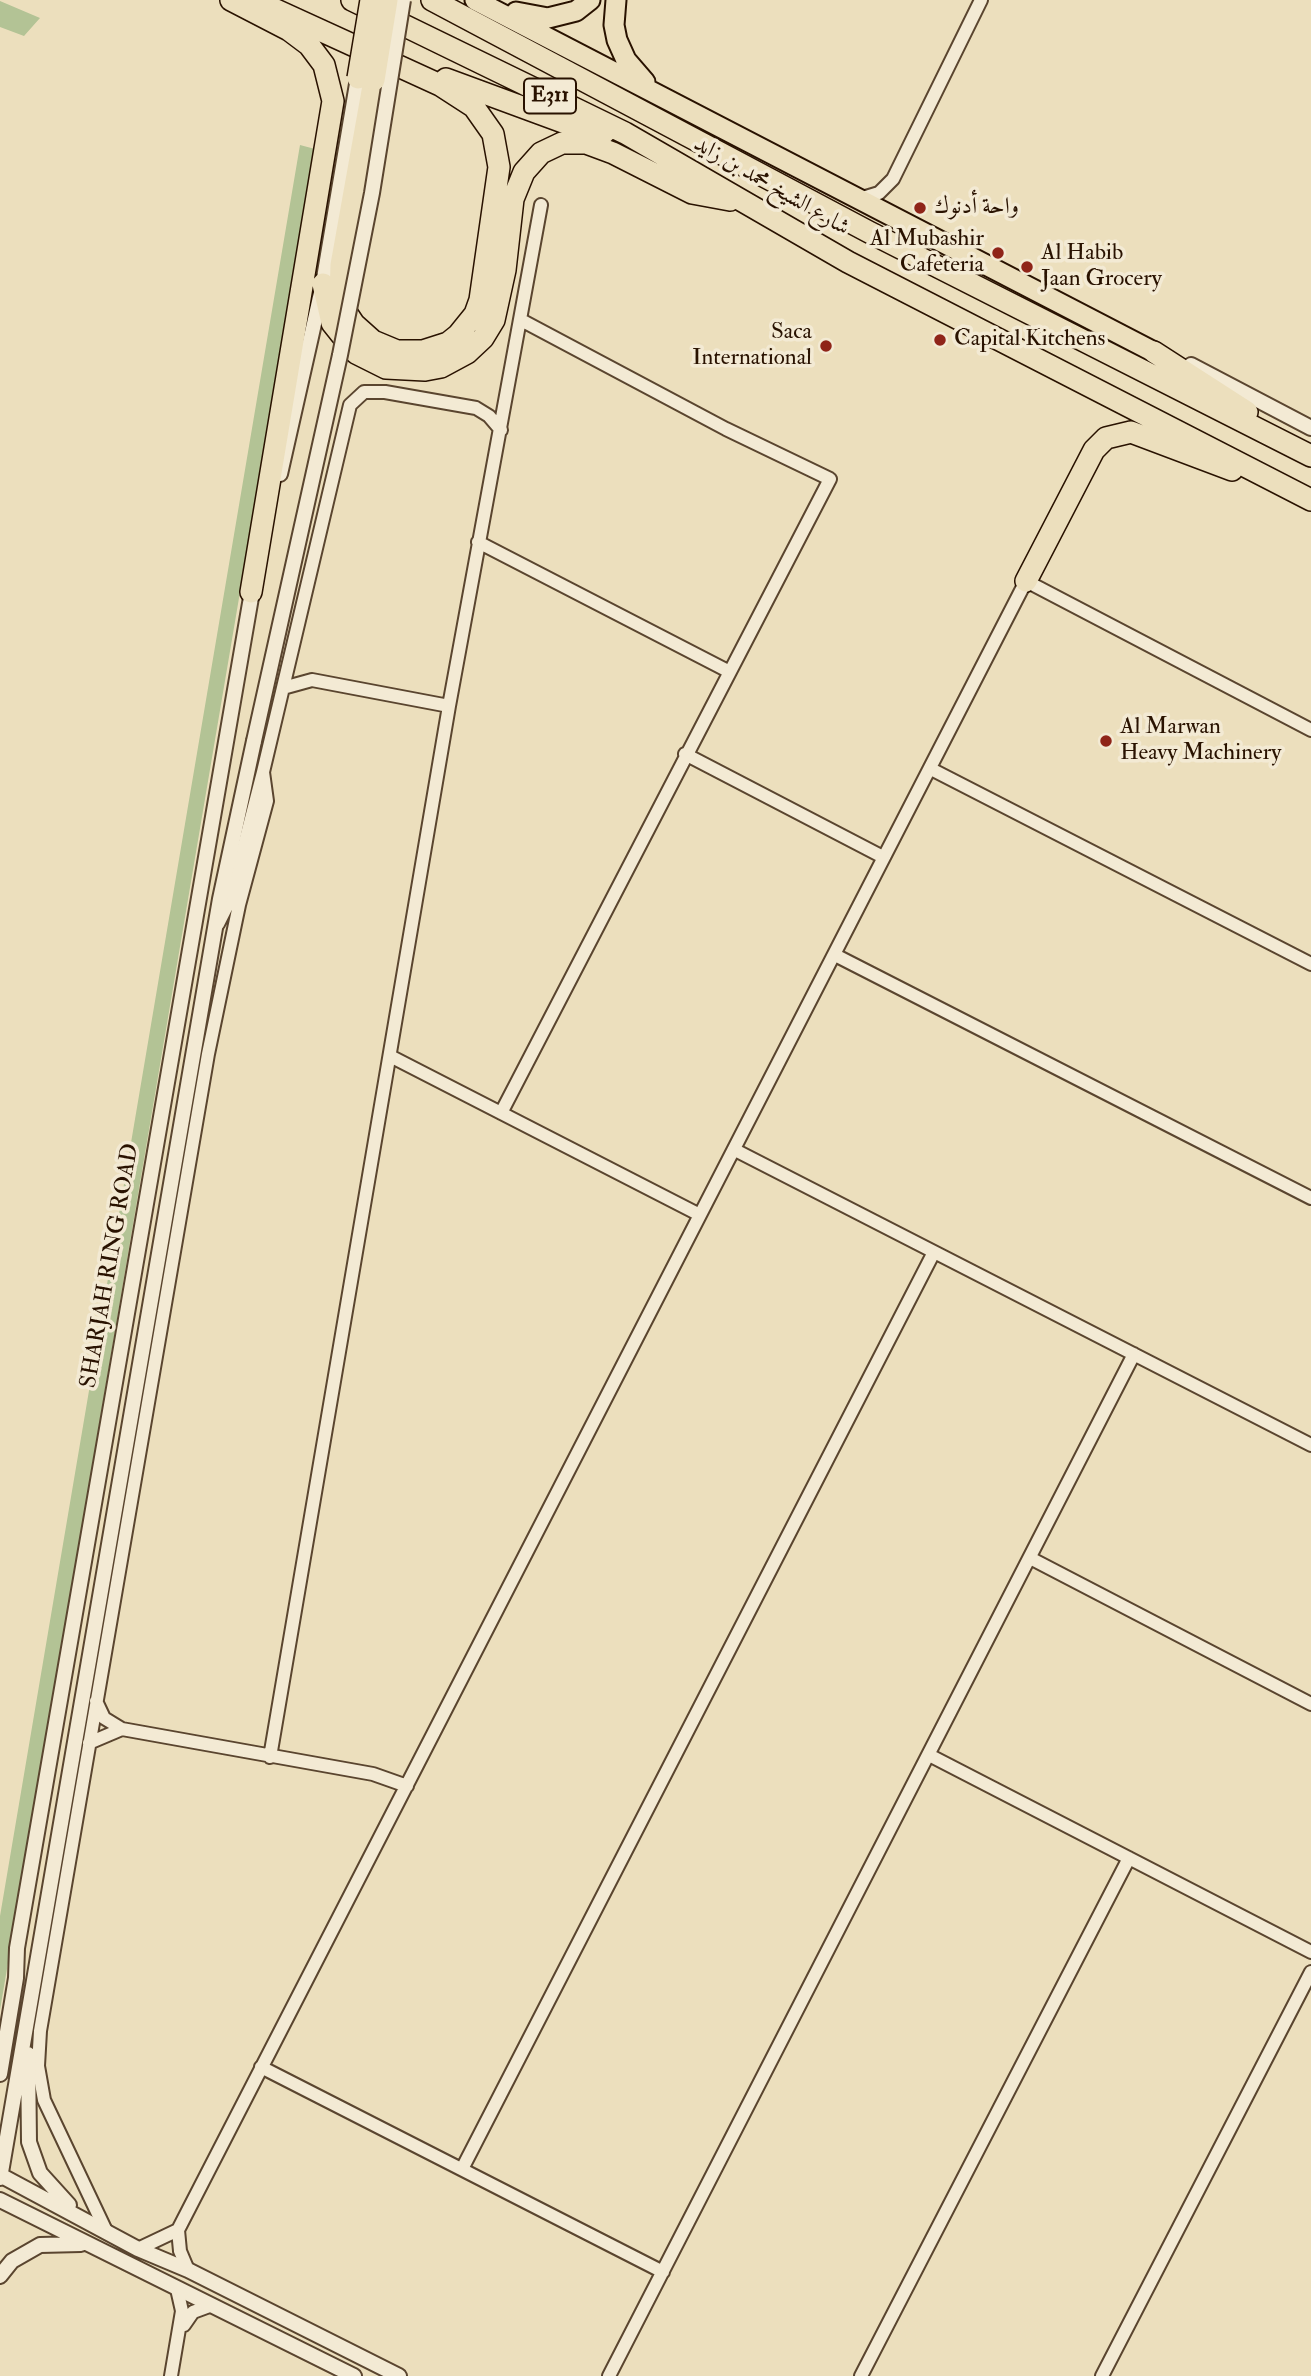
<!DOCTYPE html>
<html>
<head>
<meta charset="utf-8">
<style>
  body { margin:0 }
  canvas { display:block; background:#ecdfbd }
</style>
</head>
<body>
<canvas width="1311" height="2376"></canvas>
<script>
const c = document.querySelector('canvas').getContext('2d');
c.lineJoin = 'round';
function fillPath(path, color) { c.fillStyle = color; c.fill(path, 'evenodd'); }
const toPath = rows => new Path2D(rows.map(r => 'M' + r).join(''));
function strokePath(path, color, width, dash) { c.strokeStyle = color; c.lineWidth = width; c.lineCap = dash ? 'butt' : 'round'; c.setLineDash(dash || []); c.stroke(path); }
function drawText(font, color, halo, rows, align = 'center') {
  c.font = font + ' "IM FELL Double Pica",Amiri,serif'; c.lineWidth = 7; c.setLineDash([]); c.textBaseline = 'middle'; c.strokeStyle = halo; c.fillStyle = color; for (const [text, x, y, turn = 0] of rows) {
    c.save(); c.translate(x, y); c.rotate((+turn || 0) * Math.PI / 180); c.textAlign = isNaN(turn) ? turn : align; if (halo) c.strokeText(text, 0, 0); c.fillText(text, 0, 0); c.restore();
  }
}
const green = toPath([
  [0,1,40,18,24,36,0,27],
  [300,145,315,149,0,2010,0,1916]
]);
const minor = toPath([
  [859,199,879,193,893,179,981,0],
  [478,542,728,671],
  [283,688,312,680,449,706],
  [685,754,883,857],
  [931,769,1311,964],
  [218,924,230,900,263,772,350,405,364,392,385,392,476,408,489,416,501,430],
  [835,955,1311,1198],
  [390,1056,700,1215],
  [501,1113,830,479,726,429,521,320],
  [735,1150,1311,1445],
  [1030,1558,1311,1704],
  [96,1701,104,1718,122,1729,373,1774,407,1786],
  [89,1743,122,1729],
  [929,1755,1311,1952],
  [270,1757,449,706,541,205],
  [261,2067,663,2272],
  [462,2169,934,1252],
  [178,2230,180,2251,188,2270],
  [107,2233,44,2100,38,2066,40,2031,208,1054,239,905,267,801,263,772],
  [138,2249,178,2230,1026,581,1311,730],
  [184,2325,193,2312,212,2305],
  [171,2376,182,2311,177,2289],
  [609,2376,1134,1354],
  [861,2376,1129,1858],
  [1102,2376,1311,1972]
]);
const tertiary = toPath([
  [1191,365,1311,428],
  [280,474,323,284,358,78],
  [28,2054,29,2142,40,2173,69,2205],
  [0,2074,16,1978,17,1948,253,586],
  [0,2175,138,2249,188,2270,399,2376],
  [0,2178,220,899,254,741],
  [0,2200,354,2376],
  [0,2276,12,2261,40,2245,81,2244]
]);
const primary = toPath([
  [475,0,1154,352],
  [616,0,614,25,617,40,626,60,645,82],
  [516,12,548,18,576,11,590,0]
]);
const motorway = toPath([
  [231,0,289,30,309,45,324,65,333,101,251,592],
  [254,0,440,85,474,107,493,134,499,167,480,300,475,314,458,335,448,343,423,351,397,351,373,341,354,324,344,309,340,296,341,265,374,80],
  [352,0,625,133,848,262,1311,500],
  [432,0,869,232,1311,456],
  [446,79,571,125,604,133],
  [323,284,332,323,356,353,386,368,425,370,441,367,467,353,483,338,494,320,505,270,513,199,524,172,541,153,562,143,586,143,613,153,692,193,730,200],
  [1154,352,1247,412],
  [1026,581,1094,450,1106,438,1131,432,1232,470]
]);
const tertiaryBridge = toPath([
  [254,741,340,355,372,193,403,0]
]);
const motorwayBridge = toPath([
  [358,78,371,0],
  [374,80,387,0]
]);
const markers = [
  [920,208,7,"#8f2418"],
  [998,253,7,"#8f2418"],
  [1027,267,7,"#8f2418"],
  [940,340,7,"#8f2418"],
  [826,346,7,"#8f2418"],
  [1106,741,7,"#8f2418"]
];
const shields = [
  [550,96,52]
];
const shieldNames = [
  ["E311",550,96]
];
const streetNames = [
  ["شارع الشيخ محمد بن زايد",771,187,30],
  ["SHARJAH RING ROAD",111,1266,-80]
];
const poiNames = [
  ["واحة أدنوك",934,208],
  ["Al Mubashir",984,240,"right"],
  ["Cafeteria",984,266,"right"],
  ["Al Habib",1041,254],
  ["Jaan Grocery",1041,280],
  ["Saca",812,333,"right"],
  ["International",812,359,"right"],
  ["Capital Kitchens",954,340],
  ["Al Marwan",1120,728],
  ["Heavy Machinery",1120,754]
];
fillPath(green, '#b3c395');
strokePath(minor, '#5a452f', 16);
strokePath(tertiary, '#5a452f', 18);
strokePath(primary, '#291200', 23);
strokePath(motorway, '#291200', 24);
strokePath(minor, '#f3ead4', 12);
strokePath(tertiary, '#f3ead4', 14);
strokePath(primary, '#ecdfbd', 19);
strokePath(motorway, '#ecdfbd', 21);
strokePath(tertiaryBridge, '#5a452f', 18, []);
strokePath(motorwayBridge, '#291200', 24, []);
strokePath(tertiaryBridge, '#f3ead4', 14);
strokePath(motorwayBridge, '#ecdfbd', 21);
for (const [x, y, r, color] of markers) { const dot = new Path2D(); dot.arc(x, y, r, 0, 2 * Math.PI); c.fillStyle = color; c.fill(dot); strokePath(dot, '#f3ead4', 2.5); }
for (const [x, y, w] of shields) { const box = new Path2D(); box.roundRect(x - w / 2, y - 17.5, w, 35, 5); c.fillStyle = '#f3ead4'; c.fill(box); strokePath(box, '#291200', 2); }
drawText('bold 21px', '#291200', null, shieldNames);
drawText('23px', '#291200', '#f3ead4', streetNames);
drawText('23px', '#291200', '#f3ead4', poiNames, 'left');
</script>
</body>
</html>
